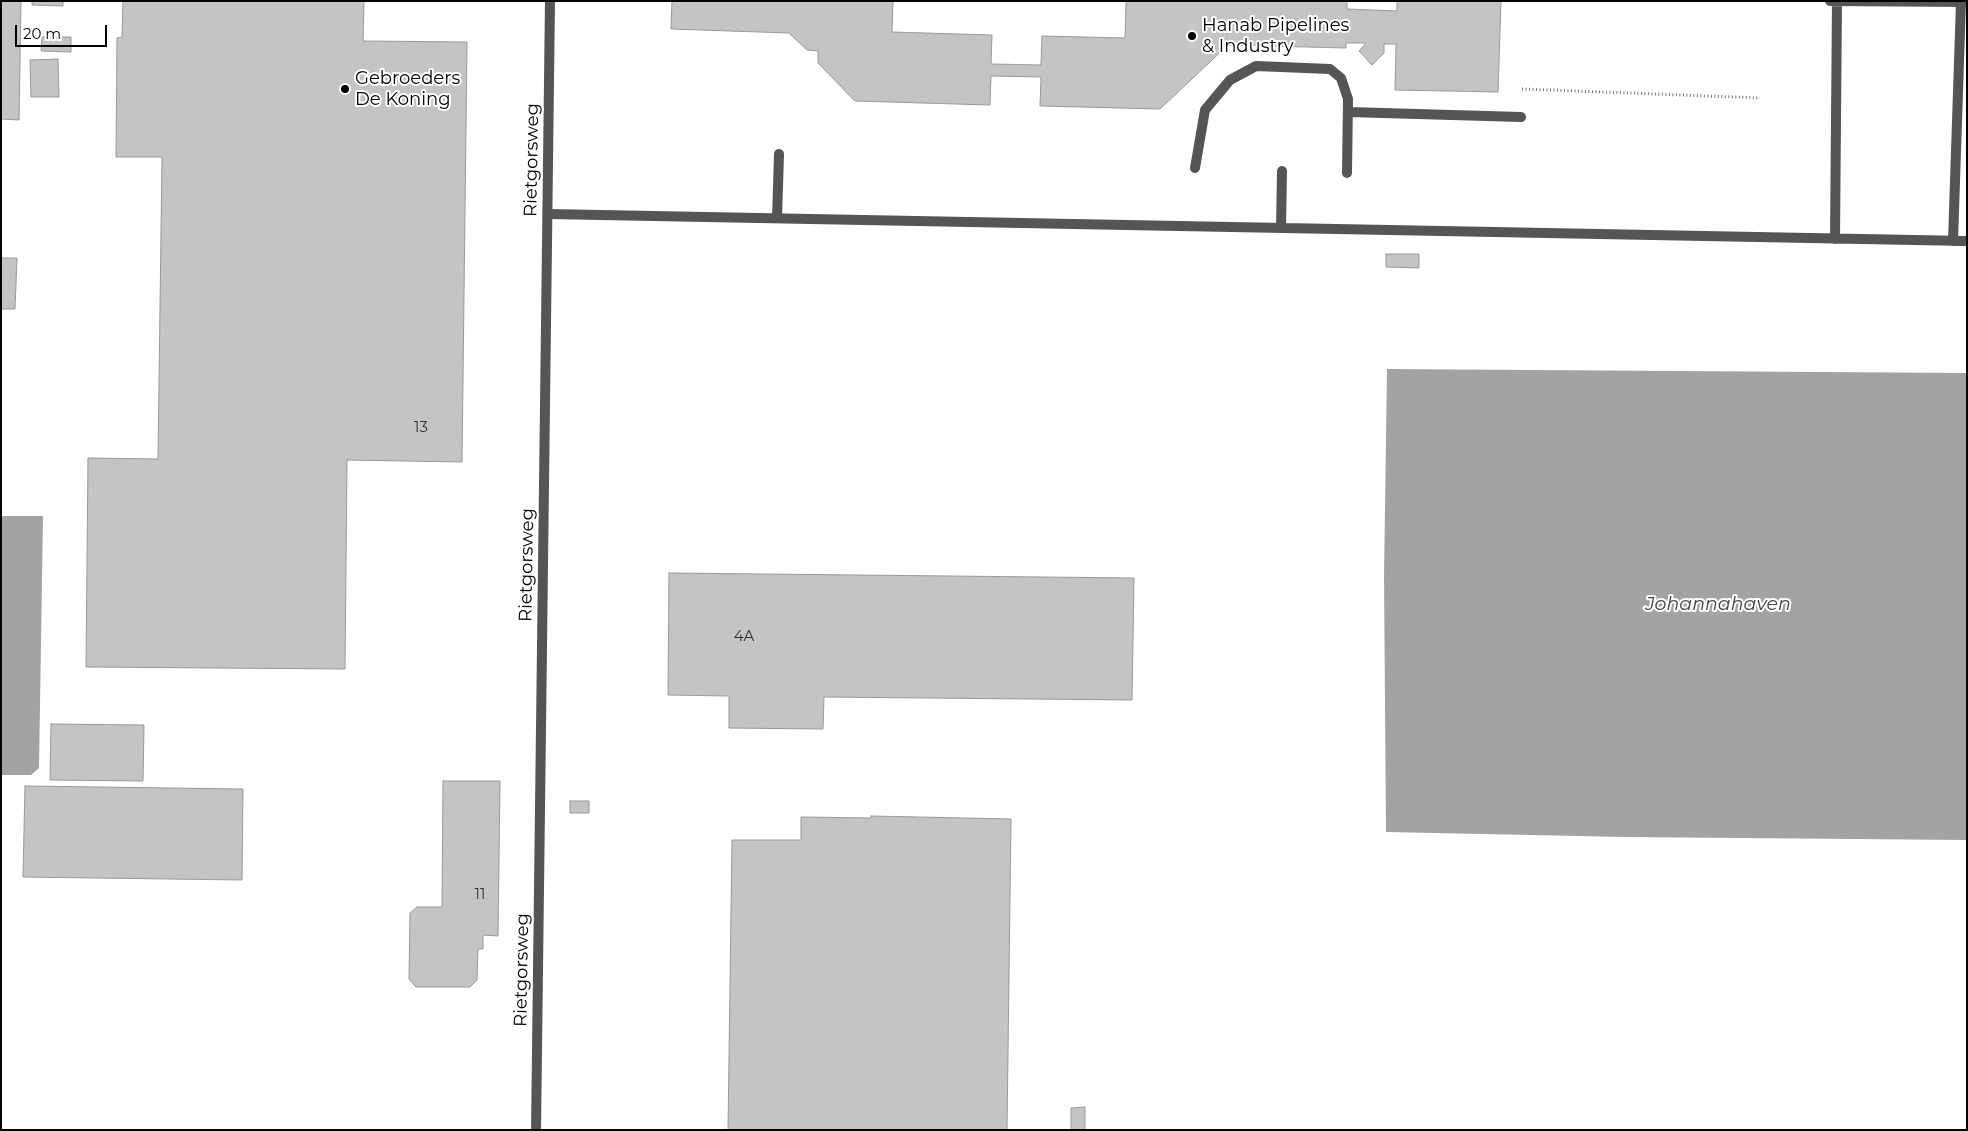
<!DOCTYPE html>
<html>
<head>
<meta charset="utf-8">
<style>
  body { margin:0 }
  #map { position:relative; width:1968px; height:1131px; overflow:hidden; background:#fff; font-family:Montserrat,sans-serif }
  canvas { display:block }
  .frame { position:absolute; inset:0; border:2px solid #000; pointer-events:none }
  .scale { position:absolute; left:15px; top:25px; width:92px; height:22px; box-sizing:border-box; border:2px solid #000; border-top:0; padding-left:6px; font-size:15px; line-height:18px; white-space:nowrap; color:#000; -webkit-text-stroke:4px #fff; paint-order:stroke }
</style>
</head>
<body>
<div id="map">
<canvas width="1968" height="1131"></canvas>
<div class="frame"></div>
<div class="scale">20 m</div>
</div>
<script>
const c = document.querySelector('canvas').getContext('2d');
c.lineJoin = 'round';
function fillPath(path, color) { c.fillStyle = color; c.fill(path, 'evenodd'); }
const toPath = rows => new Path2D(rows.map(r => 'M' + r).join(''));
function strokePath(path, color, width, dash) { c.strokeStyle = color; c.lineWidth = width; c.lineCap = dash ? 'butt' : 'round'; c.setLineDash(dash || []); c.stroke(path); }
function drawText(font, color, halo, rows, align = 'center') {
  c.font = font + ' Montserrat,sans-serif'; c.lineWidth = 4; c.setLineDash([]); c.textBaseline = 'middle'; c.strokeStyle = halo; c.fillStyle = color; for (const [text, x, y, turn = 0] of rows) {
    c.save(); c.translate(x, y); c.rotate((+turn || 0) * Math.PI / 180); c.textAlign = isNaN(turn) ? turn : align; if (halo) c.strokeText(text, 0, 0); c.fillText(text, 0, 0); c.restore();
  }
}
const water = toPath([
  [1387,369,1967,373,1967,840,1625,837,1386,832,1384,576],
  [1,516,43,516,39,768,31,775,1,775]
]);
const building = toPath([
  [1,1,21,1,19,120,1,119,1,1],
  [32,1,63,1,63,6,32,5,32,1],
  [123,1,364,1,363,41,467,42,462,462,347,460,345,669,86,667,88,458,158,459,162,157,116,157,117,38,122,37,123,1],
  [672,1,893,1,892,32,992,35,991,64,1041,65,1042,36,1125,38,1126,1,1347,1,1347,9,1397,11,1397,1,1501,1,1498,92,1395,90,1396,44,1384,44,1384,53,1372,65,1359,51,1366,43,1346,43,1346,48,1228,45,1160,109,1040,106,1041,77,991,76,990,105,855,101,818,63,818,51,807,50,789,33,671,29,672,1],
  [42,37,71,37,71,52,41,51,42,37],
  [58,59,59,97,31,97,30,60,58,59],
  [1386,254,1419,254,1419,268,1386,267,1386,254],
  [1,258,17,258,15,309,1,309,1,258],
  [669,573,1134,578,1132,700,824,697,823,729,729,728,729,696,668,695,669,573],
  [51,724,144,725,143,781,50,780,51,724],
  [443,781,500,781,498,936,483,935,483,949,478,949,477,980,470,987,416,987,409,979,410,913,417,907,442,907,443,781],
  [25,786,243,789,242,880,23,877,25,786],
  [570,801,589,801,589,813,570,813,570,801],
  [871,816,1011,819,1007,1130,728,1130,732,840,801,840,801,817,871,818,871,816],
  [1085,1107,1085,1130,1071,1130,1071,1108,1085,1107]
]);
const path = toPath([
  [1522,89,1760,98]
]);
const service = toPath([
  [1830,1,1966,2],
  [1348,112,1521,117],
  [1195,168,1205,110,1230,80,1256,66,1330,69,1341,78,1348,99,1347,173],
  [548,214,1967,241],
  [777,218,779,154],
  [1281,228,1282,171],
  [1835,239,1837,1],
  [1953,241,1961,2]
]);
const minor = toPath([
  [536,1130,550,1]
]);
const markers = [
  [1192,36,5,"#000"],
  [345,89,5,"#000"]
];
const numberNames = [
  ["13",421,428],
  ["4A",744,637],
  ["11",480,895]
];
const poiNames = [
  ["Hanab Pipelines",1202,26],
  ["& Industry",1202,47],
  ["Gebroeders",355,79],
  ["De Koning",355,100]
];
const streetNames = [
  ["Rietgorsweg",532,160,-89],
  ["Rietgorsweg",527,565,-89],
  ["Rietgorsweg",522,970,-89]
];
const waterNames = [
  ["Johannahaven",1718,604]
];
fillPath(water, '#a3a3a3');
fillPath(building, '#c4c4c4');
strokePath(building, '#999', 1);
strokePath(path, '#777', 3, [1, 2.5]);
strokePath(service, '#555', 10);
strokePath(minor, '#555', 10);
for (const [x, y, r, color] of markers) { const dot = new Path2D(); dot.arc(x, y, r, 0, 2 * Math.PI); c.fillStyle = color; c.fill(dot); strokePath(dot, '#fff', 2); }
drawText('15px', '#313131', null, numberNames);
drawText('18px', '#000', '#fff', poiNames, 'left');
drawText('18px', '#000', '#fff', streetNames);
drawText('italic 19px', '#444', '#fff', waterNames);
</script>
</body>
</html>
